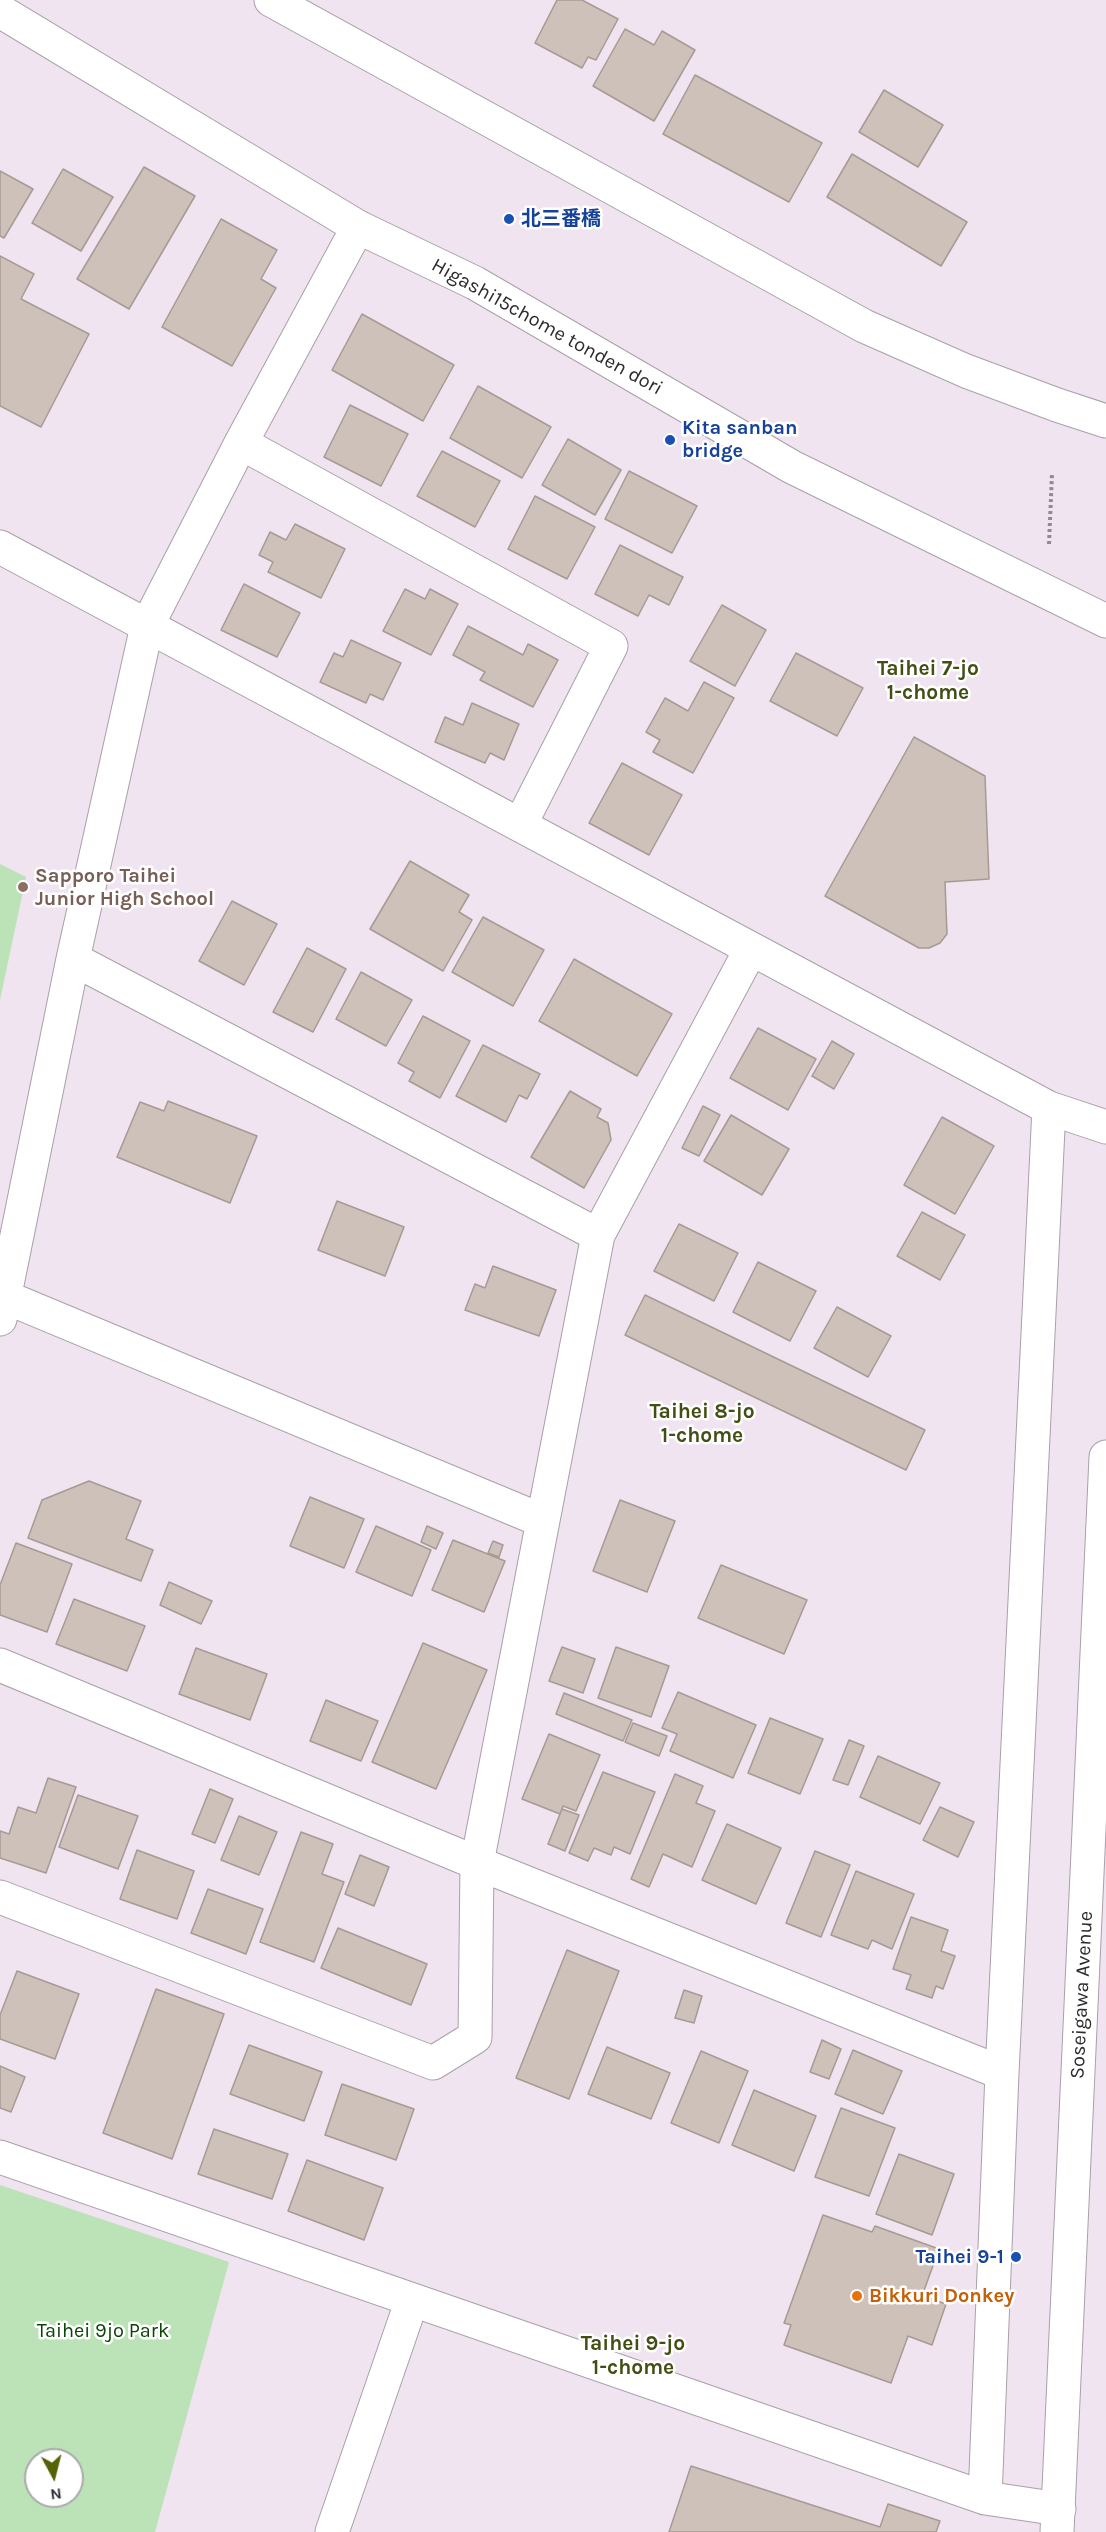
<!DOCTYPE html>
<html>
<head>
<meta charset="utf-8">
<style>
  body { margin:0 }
  #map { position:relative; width:1106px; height:2532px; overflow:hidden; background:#efe4ef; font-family:Karla,sans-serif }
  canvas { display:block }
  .north { position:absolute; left:24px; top:2448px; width:60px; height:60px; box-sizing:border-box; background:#fff; border:2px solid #abaaab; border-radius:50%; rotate:173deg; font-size:16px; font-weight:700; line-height:24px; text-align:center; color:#2e2a2e }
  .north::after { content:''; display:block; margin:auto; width:21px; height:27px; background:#556307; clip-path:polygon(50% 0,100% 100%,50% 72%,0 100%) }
</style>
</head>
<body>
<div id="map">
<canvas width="1106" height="2532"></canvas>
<div class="north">N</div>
</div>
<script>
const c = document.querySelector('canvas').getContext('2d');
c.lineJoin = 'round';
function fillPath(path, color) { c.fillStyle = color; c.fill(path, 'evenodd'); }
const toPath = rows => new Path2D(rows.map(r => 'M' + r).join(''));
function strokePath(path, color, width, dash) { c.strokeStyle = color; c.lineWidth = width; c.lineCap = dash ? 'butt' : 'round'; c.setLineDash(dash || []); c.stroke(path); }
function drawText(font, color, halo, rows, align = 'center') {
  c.font = font + ' Karla,"Noto Sans JP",sans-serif'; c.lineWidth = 5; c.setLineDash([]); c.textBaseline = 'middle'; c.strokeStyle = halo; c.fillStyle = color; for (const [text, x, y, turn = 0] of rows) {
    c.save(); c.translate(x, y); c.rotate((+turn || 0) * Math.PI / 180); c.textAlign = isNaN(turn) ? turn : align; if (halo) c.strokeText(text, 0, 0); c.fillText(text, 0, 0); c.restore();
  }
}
const green = toPath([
  [0,864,26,877,0,1000],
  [0,2185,229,2262,155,2532,0,2532],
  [36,2460,72,2460,72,2496,36,2496]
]);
const building = toPath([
  [557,0,582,0,618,19,596,60,588,57,582,68,535,43,557,0],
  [625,29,654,45,662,31,695,50,654,121,593,86,625,29],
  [695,75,822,143,789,202,663,134,695,75],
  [884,90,943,125,918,167,859,132,884,90],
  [852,154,967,222,941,266,827,197,852,154],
  [144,167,195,196,129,309,77,279,144,167],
  [63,169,113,197,81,251,32,223,63,169],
  [0,171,33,189,4,238,0,236,0,171],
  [221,219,277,250,261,279,276,288,232,366,162,327,221,219],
  [0,256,34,274,21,299,89,334,41,427,0,406,0,256],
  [362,314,454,365,423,421,332,370,362,314],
  [478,386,551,427,522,478,450,438,478,386],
  [350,405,408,434,381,486,324,457,350,405],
  [568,439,621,470,595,515,542,485,568,439],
  [442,451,500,481,475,527,417,496,442,451],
  [629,471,697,506,672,553,605,519,629,471],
  [535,496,595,527,567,579,508,549,535,496],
  [295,524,345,549,321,598,268,572,273,562,259,555,270,532,286,540,295,524],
  [620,545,683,577,669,605,649,595,638,616,595,594,620,545],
  [244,584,300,613,277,657,221,630,244,584],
  [405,589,425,599,430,589,458,604,431,655,383,631,405,589],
  [722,605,766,630,735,686,690,661,722,605],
  [468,626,523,655,528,644,558,660,533,707,480,680,485,672,453,655,468,626],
  [351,640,401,663,383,700,370,694,366,703,320,682,334,653,343,657,351,640],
  [796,653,863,688,837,736,770,701,796,653],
  [704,682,734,698,693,773,653,752,660,740,646,732,665,698,688,711,704,682],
  [472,703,519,724,504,760,490,753,485,763,435,742,445,717,463,725,472,703],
  [914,737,985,776,989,879,945,882,947,934,940,943,929,948,919,948,825,896,914,737],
  [622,763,682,795,649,855,589,823,622,763],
  [410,861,469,895,459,912,472,920,443,971,370,929,410,861],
  [232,901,277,924,244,985,199,961,232,901],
  [483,917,544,950,513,1006,452,972,483,917],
  [307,948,346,969,313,1032,273,1012,307,948],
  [574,959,672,1014,637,1076,539,1021,574,959],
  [361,972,412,1000,386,1046,336,1019,361,972],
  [423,1016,470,1041,440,1098,409,1081,414,1072,398,1063,423,1016],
  [758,1028,816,1059,788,1110,730,1078,758,1028],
  [832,1041,854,1054,834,1089,812,1076,832,1041],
  [483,1045,540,1074,527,1099,519,1095,506,1122,456,1096,483,1045],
  [570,1091,601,1109,597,1117,608,1123,611,1140,584,1188,531,1157,570,1091],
  [168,1101,257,1136,230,1203,117,1157,140,1102,164,1111,168,1101],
  [703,1106,720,1115,699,1156,682,1148,703,1106],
  [731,1115,789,1149,762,1195,704,1161,731,1115],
  [942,1117,994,1146,955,1214,904,1185,942,1117],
  [337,1201,404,1227,385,1276,318,1250,337,1201],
  [922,1212,965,1235,940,1280,897,1256,922,1212],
  [679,1224,738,1253,714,1301,654,1271,679,1224],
  [758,1262,816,1291,790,1341,733,1312,758,1262],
  [493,1266,556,1290,539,1336,465,1310,475,1284,485,1288,493,1266],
  [645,1295,925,1430,906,1470,625,1335,645,1295],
  [837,1307,891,1336,868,1377,814,1348,837,1307],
  [89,1481,141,1501,126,1539,153,1550,141,1581,28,1538,42,1500,89,1481],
  [310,1497,364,1519,344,1568,290,1546,310,1497],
  [620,1500,675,1521,647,1592,593,1571,620,1500],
  [376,1526,431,1550,412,1596,356,1572,376,1526],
  [427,1526,443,1533,436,1549,421,1542,427,1526],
  [453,1540,505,1561,484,1612,432,1590,453,1540],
  [493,1541,503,1545,499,1557,488,1553,493,1541],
  [16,1543,72,1564,47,1632,0,1615,0,1585,16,1543],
  [721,1565,807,1600,784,1654,698,1618,721,1565],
  [169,1582,212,1601,201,1624,160,1605,169,1582],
  [74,1599,145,1626,127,1671,56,1644,74,1599],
  [423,1643,487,1670,436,1789,372,1762,423,1643],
  [562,1647,595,1659,583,1693,549,1681,562,1647],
  [616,1647,669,1666,651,1717,598,1698,616,1647],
  [196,1648,267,1674,250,1720,179,1694,196,1648],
  [678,1692,756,1725,733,1778,670,1751,677,1734,662,1728,678,1692],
  [564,1693,632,1720,623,1741,556,1714,564,1693],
  [326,1700,378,1721,361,1761,310,1741,326,1700],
  [770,1718,823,1739,800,1794,748,1773,770,1718],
  [633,1723,667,1736,659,1756,625,1742,633,1723],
  [549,1734,600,1755,576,1811,563,1806,560,1814,522,1799,549,1734],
  [849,1740,864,1746,848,1785,833,1780,849,1740],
  [878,1756,940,1783,920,1824,860,1797,878,1756],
  [603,1772,655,1792,630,1854,614,1847,611,1855,594,1848,588,1861,569,1853,603,1772],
  [675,1774,703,1786,696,1803,715,1811,692,1867,663,1854,649,1887,631,1879,675,1774],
  [48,1778,76,1787,46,1873,0,1858,0,1831,9,1834,18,1807,36,1813,48,1778],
  [210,1789,233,1799,215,1843,192,1834,210,1789],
  [78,1795,138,1816,118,1869,59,1847,78,1795],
  [940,1807,974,1822,958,1857,923,1840,940,1807],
  [562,1809,579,1815,565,1851,548,1844,562,1809],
  [239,1816,277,1832,259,1875,221,1860,239,1816],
  [727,1824,781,1848,756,1904,702,1880,727,1824],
  [301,1832,333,1844,322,1874,344,1882,314,1962,260,1942,301,1832],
  [137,1850,194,1871,177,1919,120,1899,137,1850],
  [815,1851,850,1865,821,1937,786,1923,815,1851],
  [360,1855,389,1867,374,1906,345,1894,360,1855],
  [856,1871,914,1894,892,1949,872,1940,868,1949,831,1935,856,1871],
  [208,1889,263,1909,246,1954,191,1933,208,1889],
  [911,1917,948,1930,941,1951,955,1956,943,1989,936,1986,932,1998,906,1989,911,1975,893,1969,911,1917],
  [338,1928,427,1964,411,2005,321,1968,338,1928],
  [567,1950,619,1971,569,2099,516,2078,567,1950],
  [17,1971,79,1994,55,2059,0,2039,0,2015,17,1971],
  [156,1989,224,2014,172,2159,103,2133,156,1989],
  [684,1990,702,1996,694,2023,675,2018,684,1990],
  [822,2040,841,2049,829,2079,810,2072,822,2040],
  [249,2045,322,2072,304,2121,230,2094,249,2045],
  [607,2047,670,2073,651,2119,588,2094,607,2047],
  [853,2050,902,2071,883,2114,835,2094,853,2050],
  [701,2051,748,2071,719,2143,671,2123,701,2051],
  [0,2066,25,2077,11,2112,0,2108,0,2066],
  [342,2084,414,2109,396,2160,325,2135,342,2084],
  [754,2090,816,2116,794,2171,732,2145,754,2090],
  [841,2108,895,2128,869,2196,815,2177,841,2108],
  [214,2129,288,2154,272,2199,198,2174,214,2129],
  [899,2154,954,2174,932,2235,876,2214,899,2154],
  [307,2160,383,2188,364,2240,288,2211,307,2160],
  [823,2215,872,2232,875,2226,939,2249,922,2296,946,2304,932,2345,908,2336,891,2383,784,2345,791,2325,784,2323,823,2215],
  [691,2466,880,2527,888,2504,940,2521,936,2532,669,2532,691,2466]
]);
const path = toPath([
  [1049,544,1052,474]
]);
const street = toPath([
  [241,443,611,646,520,825],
  [0,547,1049,1108,1106,1127],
  [73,959,598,1235],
  [5,1297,543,1521],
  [0,1319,73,959,147,626,241,443,358,227],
  [0,1665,477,1863,1002,2073],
  [0,1897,433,2063,475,2037,477,1863,598,1235,751,949],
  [0,2157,985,2498,1059,2509],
  [985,2498,1002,2073,1049,1108],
  [332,2532,412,2300]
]);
const secondary = toPath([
  [271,0,864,326,966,371,1057,405,1106,421],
  [0,11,358,227,475,283,792,467,1106,621]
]);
const highway = toPath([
  [1057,2532,1106,1457]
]);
const markers = [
  [509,219,6,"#1a4fb4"],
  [670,440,6,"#1a4fb4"],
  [23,887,6,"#8d6e63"],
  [1016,2257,6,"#1a4fb4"],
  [857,2296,6,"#e8710a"]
];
const transitNames = [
  ["北三番橋",521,219],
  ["Kita sanban",682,428],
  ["bridge",682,451],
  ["Taihei 9-1",1004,2257,"right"]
];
const streetNames = [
  ["Higashi15chome tonden dori",547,327,29],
  ["Soseigawa Avenue",1082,1995,-87]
];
const educationNames = [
  ["Sapporo Taihei",35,876],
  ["Junior High School",35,899]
];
const foodNames = [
  ["Bikkuri Donkey",869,2296]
];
const parkNames = [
  ["Taihei 9jo Park",103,2331]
];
const neighbourhoodNames = [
  ["Taihei 7-jo",928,669],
  ["1-chome",928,693],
  ["Taihei 8-jo",702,1412],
  ["1-chome",702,1436],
  ["Taihei 9-jo",633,2344],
  ["1-chome",633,2368]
];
fillPath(green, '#bce3b7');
fillPath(building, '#cec1ba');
strokePath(building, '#a79a94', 1.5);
strokePath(street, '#a9a0aa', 35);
strokePath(secondary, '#a9a0aa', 35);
strokePath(highway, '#a9a0aa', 35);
strokePath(path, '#918991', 4, [3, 3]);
strokePath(street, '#fff', 33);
strokePath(secondary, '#fff', 33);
strokePath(highway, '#fff', 33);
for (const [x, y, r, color] of markers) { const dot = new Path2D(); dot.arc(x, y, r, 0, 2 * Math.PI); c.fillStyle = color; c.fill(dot); strokePath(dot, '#fff', 2); }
drawText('bold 20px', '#164399', '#fff', transitNames, 'left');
drawText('20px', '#2e2a2e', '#fff', streetNames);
drawText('bold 20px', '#785e54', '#fff', educationNames, 'left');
drawText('bold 20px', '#c56008', '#fff', foodNames, 'left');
drawText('20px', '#094505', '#fff', parkNames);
drawText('bold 21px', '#434e15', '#fff', neighbourhoodNames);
</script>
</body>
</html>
